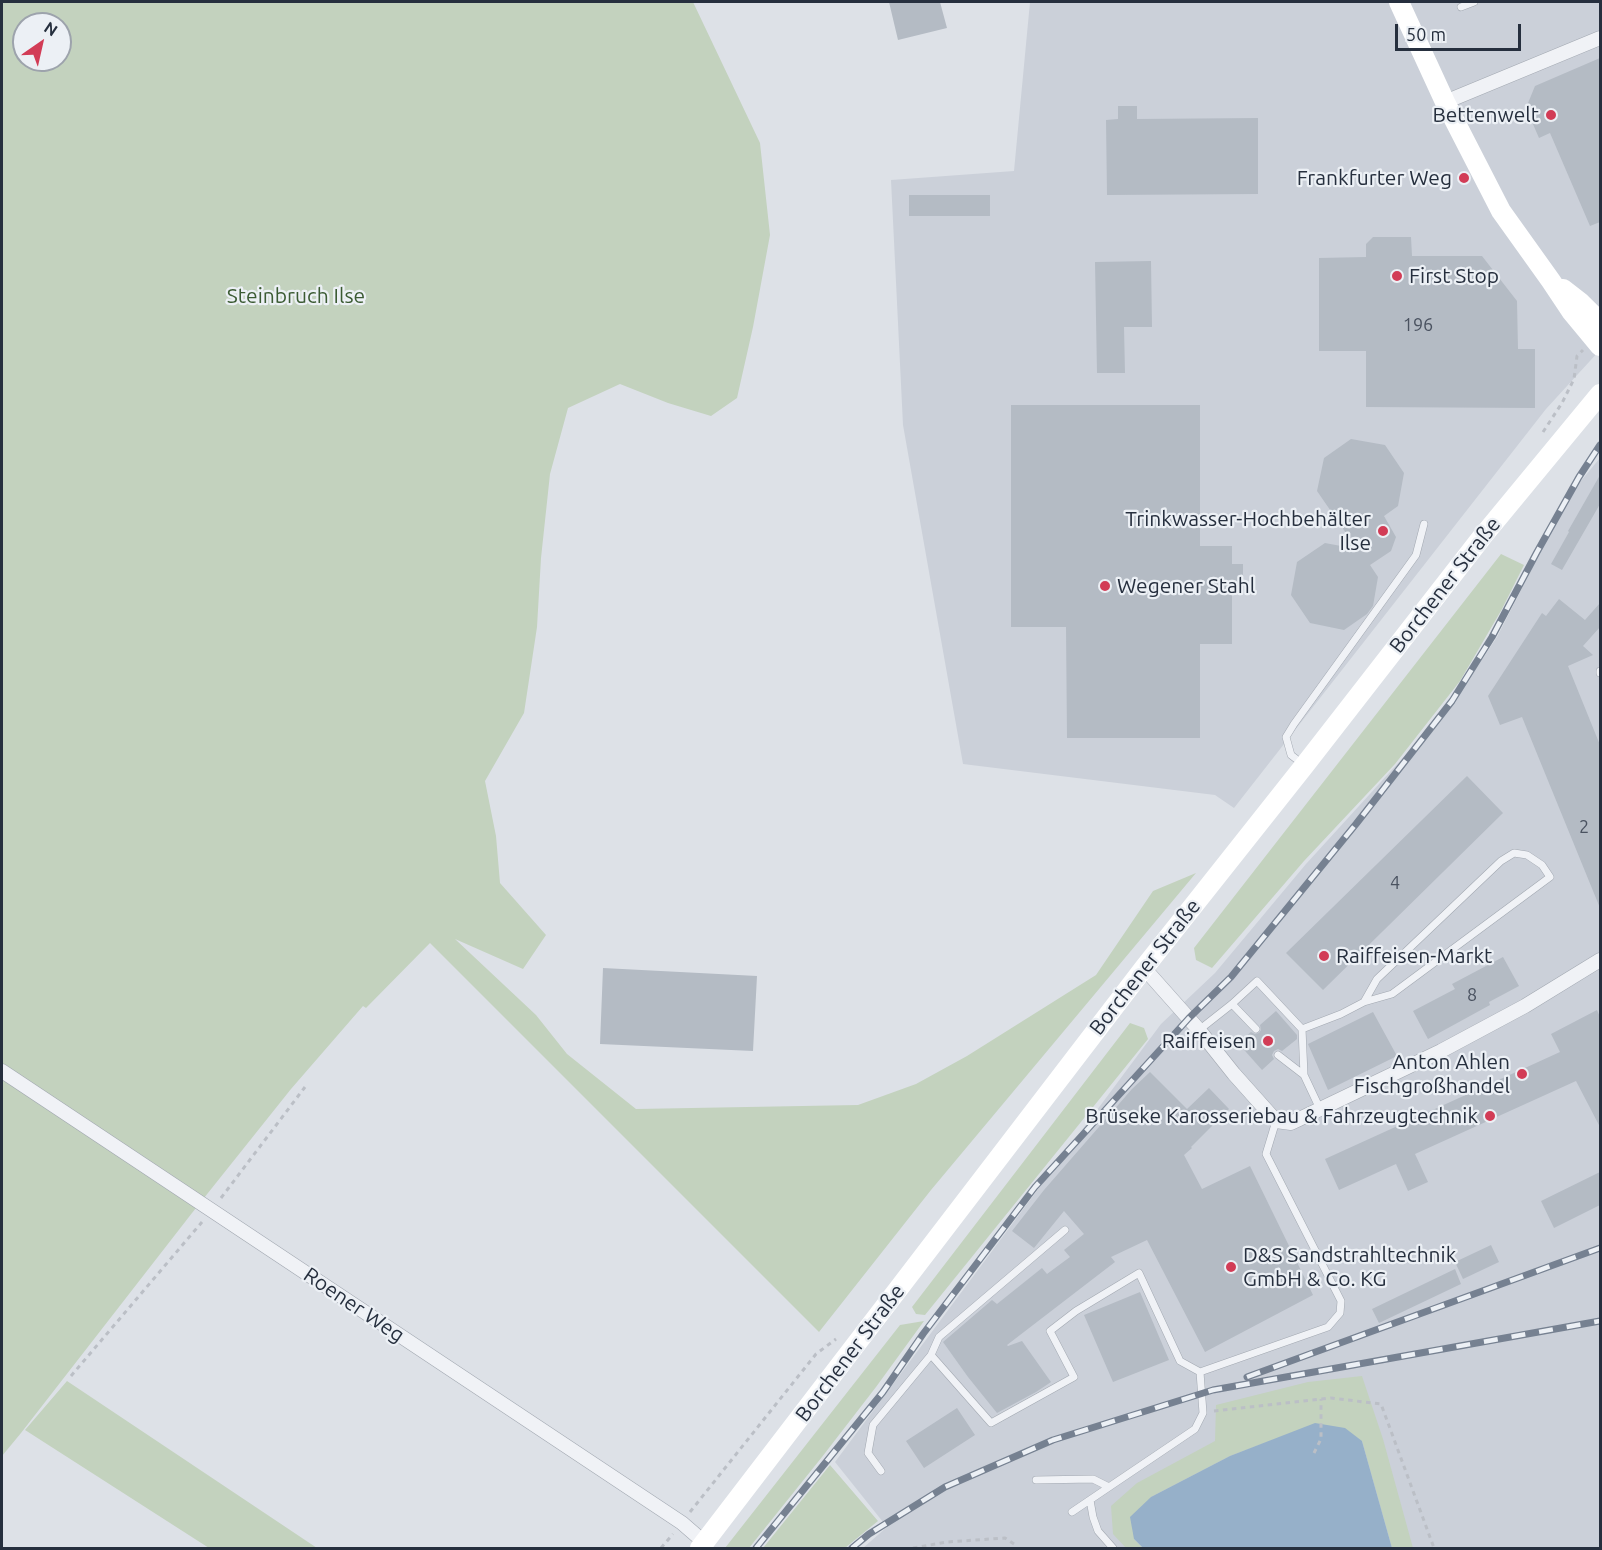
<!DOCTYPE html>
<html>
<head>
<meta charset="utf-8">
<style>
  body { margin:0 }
  #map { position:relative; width:1602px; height:1550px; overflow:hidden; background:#dde1e7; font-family:Ubuntu,sans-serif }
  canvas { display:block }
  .frame { position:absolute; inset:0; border:3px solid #262f3e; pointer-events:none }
  .north { position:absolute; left:12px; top:12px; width:60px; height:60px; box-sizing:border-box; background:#ecf0f5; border:2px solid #9da3ac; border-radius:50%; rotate:34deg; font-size:16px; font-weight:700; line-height:24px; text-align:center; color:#262f3e }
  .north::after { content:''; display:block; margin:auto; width:21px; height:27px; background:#d23c56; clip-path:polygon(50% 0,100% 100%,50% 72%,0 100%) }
  .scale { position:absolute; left:1395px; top:24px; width:126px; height:27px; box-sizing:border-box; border:3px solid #262f3e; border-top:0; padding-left:8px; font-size:18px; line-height:21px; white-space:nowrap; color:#262f3e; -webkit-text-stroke:4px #ecf0f5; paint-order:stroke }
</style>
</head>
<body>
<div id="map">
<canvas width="1602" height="1550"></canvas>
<div class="frame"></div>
<div class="north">N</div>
<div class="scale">50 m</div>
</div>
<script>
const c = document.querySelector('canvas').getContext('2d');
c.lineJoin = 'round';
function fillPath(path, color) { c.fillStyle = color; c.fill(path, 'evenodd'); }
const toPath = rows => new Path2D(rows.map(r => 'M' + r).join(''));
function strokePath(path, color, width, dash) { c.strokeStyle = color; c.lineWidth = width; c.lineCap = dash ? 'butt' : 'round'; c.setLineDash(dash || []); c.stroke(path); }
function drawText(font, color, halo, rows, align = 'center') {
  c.font = font + ' Ubuntu,sans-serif'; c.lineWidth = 4.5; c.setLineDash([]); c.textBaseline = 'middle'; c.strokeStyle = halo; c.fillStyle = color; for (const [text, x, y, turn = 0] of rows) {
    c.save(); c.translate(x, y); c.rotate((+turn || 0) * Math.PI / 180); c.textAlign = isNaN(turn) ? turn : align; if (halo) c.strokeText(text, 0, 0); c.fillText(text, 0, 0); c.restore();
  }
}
const built = toPath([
  [1030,2,1600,2,1600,350,1546,409,1234,808,1215,795,963,764,903,425,891,180,1014,171],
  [1600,458,1600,1548,1392,1548,1362,1441,1134,1539,1143,1548,863,1548,887,1527,835,1462,1161,1024,1215,973,1306,864,1453,703,1497,637,1570,494]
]);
const green = toPath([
  [2,2,693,2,760,143,770,235,753,327,737,398,711,416,668,403,620,384,568,408,550,474,541,558,537,627,524,713,485,781,496,836,500,883,546,935,523,969,455,939,536,1015,567,1054,636,1109,858,1105,916,1084,967,1056,1096,975,1153,891,1196,873,931,1190,819,1332,430,943,366,1008,363,1006,291,1089,192,1213,21,1433,2,1456],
  [24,24,60,24,60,60,24,60],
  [1501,554,1524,565,1502,609,1460,681,1395,764,1304,861,1212,968,1196,960,1194,948],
  [1130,1023,1144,1028,1148,1039,925,1315,916,1314,912,1307],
  [924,1321,876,1387,822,1457,749,1548,725,1548,900,1325],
  [1362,1376,1383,1439,1413,1548,1392,1548,1362,1441,1315,1424,1230,1456,1151,1497,1134,1539,1143,1548,1126,1548,1113,1534,1111,1506,1137,1483,1215,1441,1216,1405,1308,1382],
  [67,1381,317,1548,209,1548,25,1430],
  [830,1465,878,1521,845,1548,763,1548]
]);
const water = toPath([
  [1315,1423,1345,1428,1362,1441,1392,1548,1143,1548,1134,1539,1130,1517,1151,1497,1230,1456]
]);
const building = toPath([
  [889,2,940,2,947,28,898,40],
  [1600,58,1600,222,1590,226,1550,133,1539,138,1526,108,1535,86],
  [1118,106,1137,106,1137,119,1258,118,1258,194,1107,195,1106,120,1118,119],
  [909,195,990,195,990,216,909,216],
  [1373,237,1411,237,1412,256,1482,256,1517,301,1518,349,1535,349,1535,408,1366,407,1366,351,1319,351,1319,258,1366,257,1366,244],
  [1151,261,1152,327,1124,327,1125,373,1097,373,1095,262],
  [1011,405,1200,405,1200,546,1232,546,1232,564,1243,564,1243,588,1232,588,1232,644,1200,644,1200,738,1067,738,1066,627,1011,627],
  [1351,439,1385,445,1404,473,1398,506,1384,516,1396,537,1391,551,1370,565,1378,577,1373,606,1367,614,1344,630,1310,623,1291,595,1297,562,1325,543,1357,549,1317,491,1324,458],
  [1600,475,1600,504,1562,570,1551,564,1569,532,1568,531],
  [1559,599,1585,620,1600,603,1600,627,1583,646,1593,655,1568,666,1600,745,1600,908,1522,717,1500,725,1488,696,1542,613,1546,616],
  [1467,776,1503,813,1323,990,1286,953],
  [1503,957,1519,986,1489,1002,1490,1005,1428,1039,1413,1011,1455,989,1452,984],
  [603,968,757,976,753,1051,600,1044],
  [1597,1010,1600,1017,1600,1127,1576,1081,1415,1154,1428,1182,1408,1191,1396,1164,1339,1190,1325,1159,1560,1052,1551,1034],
  [1276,1011,1297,1035,1297,1039,1282,1051,1278,1049,1274,1051,1272,1055,1274,1059,1262,1070,1238,1043,1251,1032,1255,1034,1259,1033,1261,1030,1260,1025],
  [1373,1012,1397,1056,1328,1090,1308,1044],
  [1150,1072,1187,1109,1209,1088,1229,1109,1191,1147,1192,1148,1184,1155,1202,1189,1250,1166,1313,1295,1205,1352,1147,1240,1111,1257,1115,1262,1007,1345,1008,1346,1022,1341,1051,1382,1036,1392,997,1413,968,1377,943,1342,992,1300,997,1304,1042,1268,1047,1274,1070,1257,1064,1250,1084,1234,1064,1211,1034,1248,1012,1231,1044,1190,1132,1089],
  [1600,1172,1600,1205,1554,1228,1541,1201],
  [1491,1245,1499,1262,1463,1279,1455,1262],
  [1455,1269,1461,1284,1379,1323,1372,1309],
  [1140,1292,1169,1360,1113,1382,1084,1315],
  [957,1408,975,1435,924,1468,906,1441]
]);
const path = toPath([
  [1543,432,1562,403,1574,379,1577,356,1583,350],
  [221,1198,305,1087],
  [71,1376,202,1222],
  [1214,1411,1331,1398,1381,1404,1434,1548],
  [1314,1453,1321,1439,1321,1399],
  [690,1512,816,1354,836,1339],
  [661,1548,673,1534],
  [913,1548,947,1542,1005,1538,1014,1544]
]);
const lane = toPath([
  [1461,7,1474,2],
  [1600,671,1600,673],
  [1304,765,1291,755,1286,737,1294,724,1416,555,1424,524],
  [1232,1004,1256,1029],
  [1302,1029,1341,1014,1364,1002,1377,979,1501,861,1514,853,1527,855,1542,865,1550,877,1392,994,1364,1002],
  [1199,1030,1232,1004,1257,981,1302,1029,1304,1075],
  [1278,1055,1304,1075,1320,1109],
  [931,1355,939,1337,1065,1230],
  [1200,1372,1328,1327,1340,1313,1341,1301,1266,1154,1276,1121],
  [881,1471,868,1453,873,1425,931,1355,991,1423,1074,1377,1050,1331,1076,1311,1139,1273,1180,1361,1200,1372],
  [1036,1480,1093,1479,1109,1487],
  [1090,1500,1093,1517,1098,1531,1113,1548],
  [1072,1512,1195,1429,1203,1413,1200,1372]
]);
const street = toPath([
  [1445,102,1600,38],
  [1144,968,1199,1030,1234,1074,1276,1121,1291,1123,1441,1051,1525,1006,1600,960],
  [2,1071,682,1523,705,1543]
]);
const secondary = toPath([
  [1399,2,1445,102,1501,211,1551,281,1571,311,1600,346],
  [1563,289,1581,303,1600,322],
  [700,1548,1144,968,1304,766,1482,537,1600,394]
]);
const rail = toPath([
  [1247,1377,1600,1248],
  [756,1548,883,1392,923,1334,1035,1187,1189,1018,1231,977,1356,824,1452,701,1492,637,1537,552,1579,477,1600,445],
  [852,1548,869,1534,945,1487,1053,1440,1213,1390,1600,1321]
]);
const markers = [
  [1551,115,6,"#d23c56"],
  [1464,178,6,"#d23c56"],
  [1397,276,6,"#d23c56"],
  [1383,531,6,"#d23c56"],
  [1105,586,6,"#d23c56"],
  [1324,956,6,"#d23c56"],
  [1268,1041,6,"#d23c56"],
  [1522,1074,6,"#d23c56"],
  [1490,1116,6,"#d23c56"],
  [1231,1267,6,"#d23c56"]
];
const numberNames = [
  ["196",1418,325],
  ["2",1584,827],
  ["4",1395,883],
  ["8",1472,995]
];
const poiNames = [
  ["Bettenwelt",1539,115],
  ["Frankfurter Weg",1452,178],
  ["First Stop",1409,276,"left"],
  ["Trinkwasser-Hochbehälter",1371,519],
  ["Ilse",1371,543],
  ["Wegener Stahl",1117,586,"left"],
  ["Raiffeisen-Markt",1336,956,"left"],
  ["Raiffeisen",1256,1041],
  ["Anton Ahlen",1510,1062],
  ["Fischgroßhandel",1510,1086],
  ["Brüseke Karosseriebau & Fahrzeugtechnik",1478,1116],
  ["D&S Sandstrahltechnik",1243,1255,"left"],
  ["GmbH & Co. KG",1243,1279,"left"]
];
const parkNames = [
  ["Steinbruch Ilse",296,296]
];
const streetNames = [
  ["Borchener Straße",1445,585,-52],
  ["Borchener Straße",1145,967,-52],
  ["Roener Weg",354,1305,34],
  ["Borchener Straße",850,1353,-53]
];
fillPath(built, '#cbd0d9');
fillPath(green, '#c3d2be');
fillPath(water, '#96b0c9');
fillPath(building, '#b4bbc4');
strokePath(lane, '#a2a8b1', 8);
strokePath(street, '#a2a8b1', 15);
strokePath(path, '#bbbfc6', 3, [4.5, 4.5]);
strokePath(lane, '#f0f2f6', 7);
strokePath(street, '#f0f2f6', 14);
strokePath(secondary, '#fff', 20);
strokePath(rail, '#768191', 7);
strokePath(rail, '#ecf0f5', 4.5, [14]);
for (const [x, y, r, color] of markers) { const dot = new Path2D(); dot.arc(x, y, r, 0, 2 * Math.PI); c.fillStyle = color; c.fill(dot); strokePath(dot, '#ecf0f5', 2); }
drawText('18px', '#4a5260', null, numberNames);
drawText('21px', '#262f3e', '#ecf0f5', poiNames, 'right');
drawText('21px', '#3b5b33', '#ecf0f5', parkNames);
drawText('21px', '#262f3e', '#ecf0f5', streetNames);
</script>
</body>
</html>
